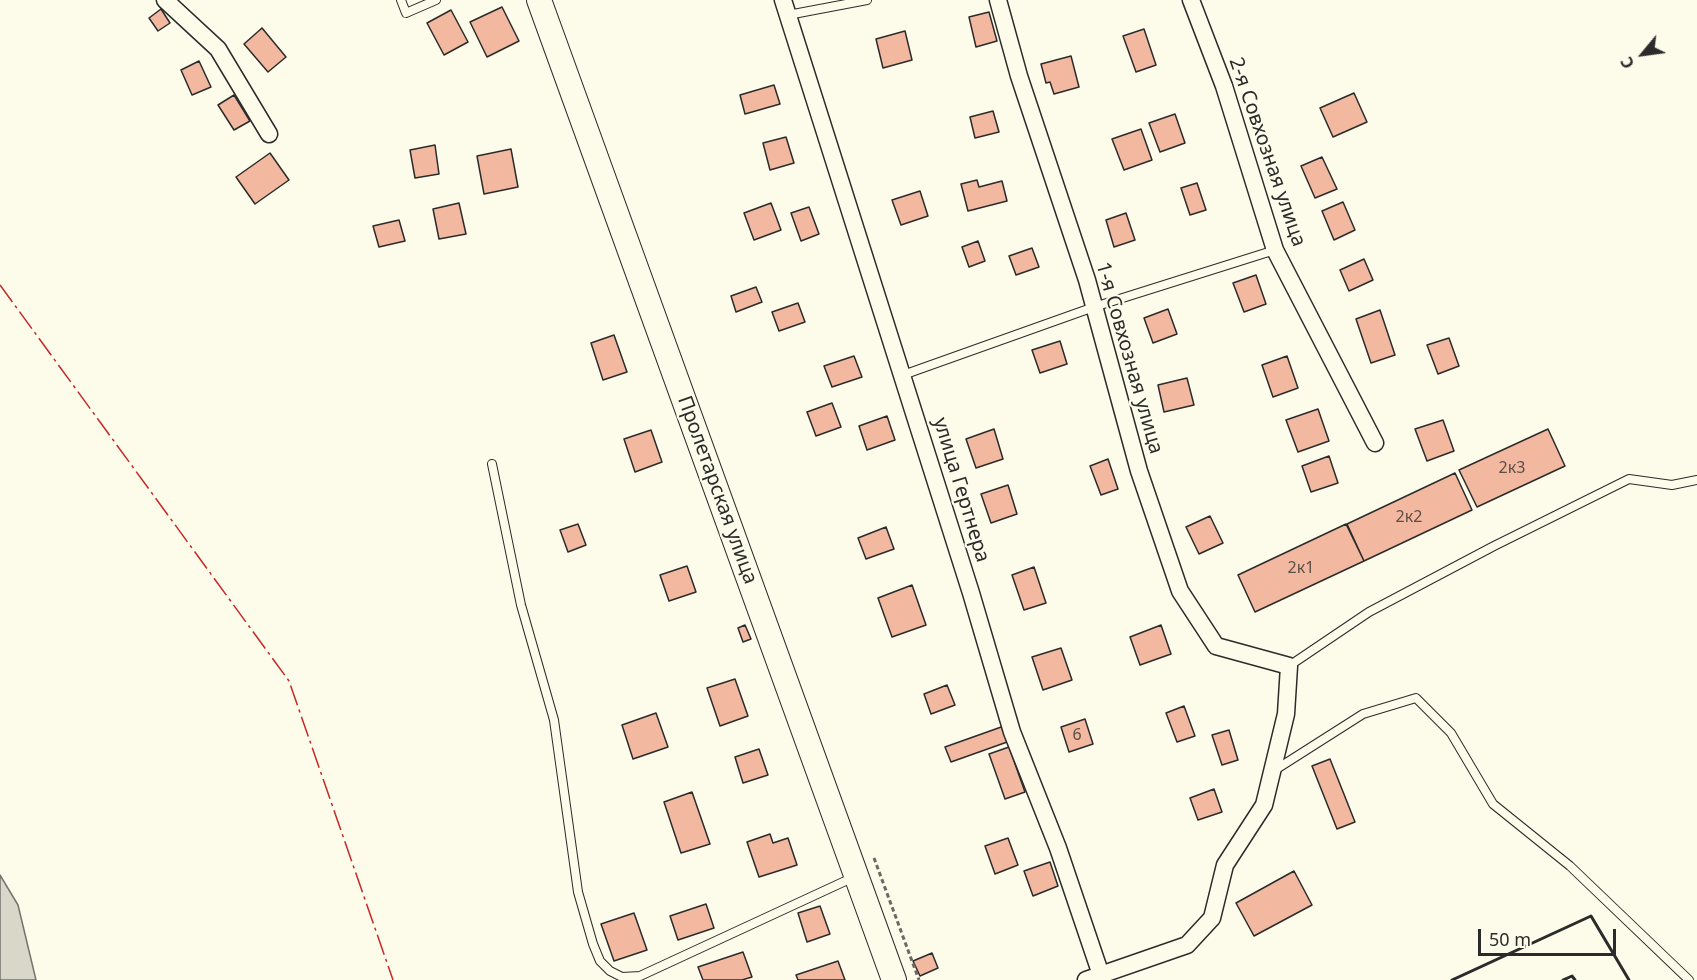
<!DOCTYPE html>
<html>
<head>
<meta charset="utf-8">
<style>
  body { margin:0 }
  #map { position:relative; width:1697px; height:980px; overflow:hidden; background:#fdfbea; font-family:"Noto Sans",sans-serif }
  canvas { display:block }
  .north { position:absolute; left:1613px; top:24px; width:60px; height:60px; -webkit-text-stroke:4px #fdfbea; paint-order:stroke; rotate:241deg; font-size:16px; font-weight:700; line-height:24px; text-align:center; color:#2b2b2b }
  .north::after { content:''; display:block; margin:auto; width:21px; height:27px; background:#2b2b2b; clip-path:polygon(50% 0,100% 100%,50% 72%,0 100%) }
  .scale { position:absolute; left:1478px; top:929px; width:138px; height:27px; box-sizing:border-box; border:3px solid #2b2b2b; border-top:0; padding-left:8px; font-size:18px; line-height:21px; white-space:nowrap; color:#2b2b2b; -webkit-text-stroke:4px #fdfbea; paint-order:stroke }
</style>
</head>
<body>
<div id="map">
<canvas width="1697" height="980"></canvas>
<div class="north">С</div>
<div class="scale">50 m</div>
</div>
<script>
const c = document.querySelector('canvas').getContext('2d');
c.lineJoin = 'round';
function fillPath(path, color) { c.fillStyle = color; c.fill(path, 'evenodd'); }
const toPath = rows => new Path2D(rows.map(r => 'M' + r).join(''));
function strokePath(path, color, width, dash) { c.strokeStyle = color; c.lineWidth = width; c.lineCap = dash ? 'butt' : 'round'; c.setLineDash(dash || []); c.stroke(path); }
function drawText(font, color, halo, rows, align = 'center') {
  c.font = font + ' "Noto Sans",sans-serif'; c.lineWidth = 4.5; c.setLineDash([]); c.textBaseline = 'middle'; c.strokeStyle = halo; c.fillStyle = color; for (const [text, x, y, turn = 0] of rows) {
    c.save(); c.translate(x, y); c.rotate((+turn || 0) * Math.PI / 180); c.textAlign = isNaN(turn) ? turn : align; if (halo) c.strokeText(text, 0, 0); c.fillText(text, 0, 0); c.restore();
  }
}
const water = toPath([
  [0,875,18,905,36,980,0,980,0,875]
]);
const building = toPath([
  [502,7,519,41,487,57,470,22,502,7],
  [161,9,170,23,158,31,149,18,161,9],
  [451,10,468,42,444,55,427,23,451,10],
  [989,12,997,41,976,47,969,17,989,12],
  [262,28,286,57,268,72,244,44,262,28],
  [1144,29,1156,65,1136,72,1123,36,1144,29],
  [905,31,912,60,883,68,876,39,905,31],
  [1071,56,1079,87,1054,94,1050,82,1046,83,1041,64,1071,56],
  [199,61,211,87,192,95,181,70,199,61],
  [774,85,780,104,745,114,740,95,774,85],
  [1354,93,1367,122,1333,137,1320,108,1354,93],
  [234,95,250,121,234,130,218,105,234,95],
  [993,111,999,132,975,138,970,117,993,111],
  [1175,114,1185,143,1160,152,1149,123,1175,114],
  [1141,129,1152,160,1124,170,1112,139,1141,129],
  [786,137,794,163,770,170,763,143,786,137],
  [435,145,439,174,415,178,410,150,435,145],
  [511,149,518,187,484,194,477,156,511,149],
  [270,153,289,180,255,204,236,177,270,153],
  [1322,157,1337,189,1315,198,1301,166,1322,157],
  [977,180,979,187,1002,181,1007,201,968,211,961,184,977,180],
  [1197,183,1206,210,1190,215,1181,188,1197,183],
  [920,191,928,216,901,225,892,200,920,191],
  [1343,202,1355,230,1334,240,1322,211,1343,202],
  [459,203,466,234,439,239,433,209,459,203],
  [771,203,781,230,754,240,744,213,771,203],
  [809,207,819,234,801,241,791,213,809,207],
  [1126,213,1135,240,1114,247,1106,220,1126,213],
  [399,220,405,241,379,247,373,226,399,220],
  [978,241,985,261,969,267,962,247,978,241],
  [1032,248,1039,267,1016,275,1009,256,1032,248],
  [1364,259,1373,280,1349,291,1340,270,1364,259],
  [1256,275,1266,304,1244,312,1233,283,1256,275],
  [756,287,762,302,736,312,731,296,756,287],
  [798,303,805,322,779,331,772,312,798,303],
  [1168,309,1177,334,1153,343,1144,318,1168,309],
  [1380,310,1395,355,1371,363,1356,319,1380,310],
  [614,335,627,372,603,380,591,343,614,335],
  [1449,338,1459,366,1438,374,1427,345,1449,338],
  [1060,341,1067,364,1040,373,1032,350,1060,341],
  [854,356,862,377,832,387,824,366,854,356],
  [1287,356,1298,388,1273,397,1262,365,1287,356],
  [1187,378,1194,405,1164,412,1158,385,1187,378],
  [832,403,841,427,816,436,807,412,832,403],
  [1318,409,1329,441,1298,452,1286,420,1318,409],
  [887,416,895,440,867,450,859,426,887,416],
  [1443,420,1454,451,1427,461,1415,429,1443,420],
  [994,429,1003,459,976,468,966,439,994,429],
  [1548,429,1565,466,1477,507,1459,470,1548,429],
  [651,430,662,462,635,472,624,439,651,430],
  [1329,456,1338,483,1311,492,1302,466,1329,456],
  [1108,459,1118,489,1101,495,1090,466,1108,459],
  [1455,473,1472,510,1364,561,1347,524,1455,473],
  [1008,485,1017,514,991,523,981,494,1008,485],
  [1210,516,1223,543,1199,554,1186,527,1210,516],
  [578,524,586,545,568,552,560,530,578,524],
  [1346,524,1364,561,1255,612,1238,575,1346,524],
  [886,527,894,549,866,559,858,538,886,527],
  [687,566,696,592,669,601,660,575,687,566],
  [1034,567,1046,603,1024,610,1012,575,1034,567],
  [912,585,926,625,892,637,878,598,912,585],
  [745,625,751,639,743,642,738,628,745,625],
  [1161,625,1171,654,1140,665,1130,637,1161,625],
  [1061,648,1072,680,1043,690,1032,657,1061,648],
  [735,679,748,716,720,726,707,688,735,679],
  [947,685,955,705,931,714,924,694,947,685],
  [1184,706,1195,736,1177,742,1166,713,1184,706],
  [656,713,668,747,633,759,622,725,656,713],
  [1085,719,1093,744,1069,752,1061,727,1085,719],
  [1004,726,1010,741,951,762,945,747,1004,726],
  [1229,730,1238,760,1222,765,1212,735,1229,730],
  [1009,747,1025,792,1005,799,989,754,1009,747],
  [759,749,768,775,743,783,735,757,759,749],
  [1330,759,1355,822,1337,829,1312,766,1330,759],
  [1214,789,1222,812,1198,820,1190,798,1214,789],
  [692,792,710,844,681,853,664,802,692,792],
  [770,834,773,843,788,838,797,865,759,877,747,842,770,834],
  [1008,838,1018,865,995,874,985,846,1008,838],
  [1050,862,1058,886,1033,896,1024,871,1050,862],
  [1294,871,1312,905,1254,936,1236,903,1294,871],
  [706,904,714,928,678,940,670,916,706,904],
  [820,906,830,934,807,942,798,913,820,906],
  [634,913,647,950,614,961,601,924,634,913],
  [743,952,752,977,742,980,703,980,698,967,743,952],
  [932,953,938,968,920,976,913,961,932,953],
  [838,961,845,980,798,980,796,975,838,961]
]);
const path = toPath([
  [874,858,919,980]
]);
const service = toPath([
  [401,0,406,13,436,0],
  [788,15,867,0],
  [903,375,1094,307,1275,250],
  [492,464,521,605,554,720,578,892,593,944,600,961,610,971,622,977,640,976,854,877],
  [1289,666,1369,612,1494,546,1629,479,1672,485,1697,480],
  [1275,770,1363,714,1416,698,1451,733,1493,804,1570,866,1689,980]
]);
const minor = toPath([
  [165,0,218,49,269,134],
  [783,0,971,593,1012,732,1058,848,1101,975],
  [998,0,1019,76,1087,280,1139,471,1180,591,1216,646,1289,666,1286,714,1264,805,1225,865,1212,918,1187,945,1086,980],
  [1191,0,1224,86,1275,250,1375,443]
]);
const secondary = toPath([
  [539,0,894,980]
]);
const wall = toPath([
  [1452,980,1591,916,1629,980],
  [1563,980,1572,976,1575,980]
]);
const power = toPath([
  [0,285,289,681,393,980]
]);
const numberNames = [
  ["2к3",1512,468],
  ["2к2",1409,517],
  ["2к1",1301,568],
  ["6",1077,735]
];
const streetNames = [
  ["2-я Совхозная улица",1267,152,71],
  ["1-я Совхозная улица",1129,358,74],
  ["Пролетарская улица",717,490,70],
  ["улица Гертнера",961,490,73]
];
fillPath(water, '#d8d7c9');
strokePath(water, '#74746e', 1.5);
fillPath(building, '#f2b8a0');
strokePath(building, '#2b2b2b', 1.5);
strokePath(service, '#2b2b2b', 10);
strokePath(minor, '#2b2b2b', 19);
strokePath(secondary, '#2b2b2b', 26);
strokePath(path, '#6a6964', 3, [4.5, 3]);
strokePath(service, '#fdfbea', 8);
strokePath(minor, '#fdfbea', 16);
strokePath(secondary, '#fdfbea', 24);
strokePath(wall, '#2b2b2b', 3);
strokePath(power, '#c62828', 1.5, [21, 4.5, 3, 4.5]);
drawText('16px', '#5d4e48', null, numberNames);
drawText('20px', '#2b2b2b', '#fdfbea', streetNames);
</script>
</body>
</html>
